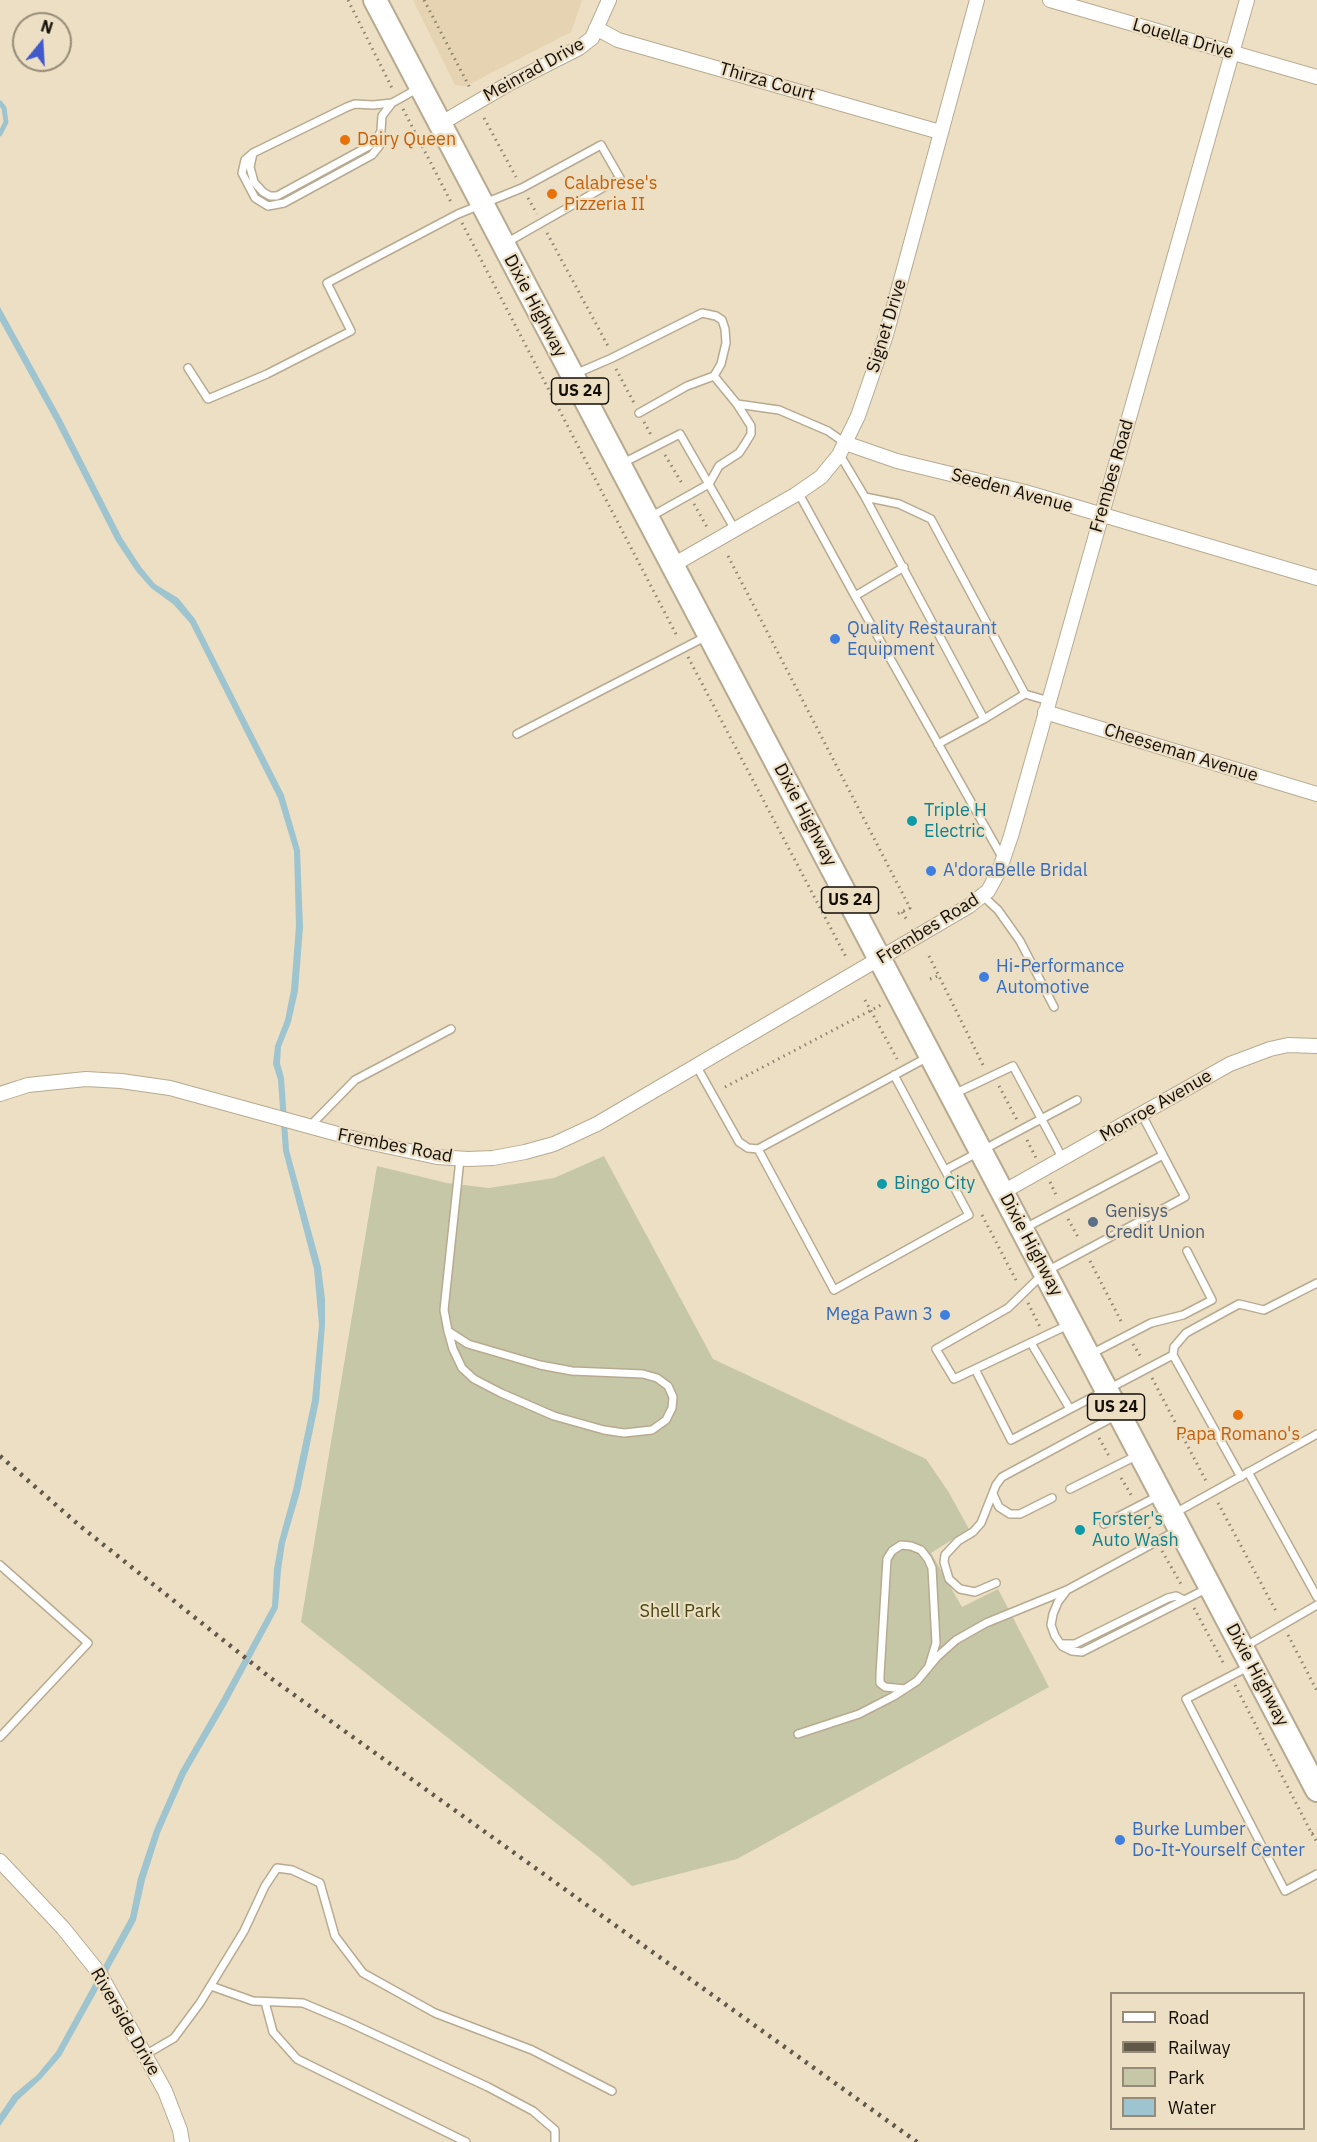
<!DOCTYPE html>
<html>
<head>
<meta charset="utf-8">
<style>
  body { margin:0 }
  #map { position:relative; width:1317px; height:2142px; overflow:hidden; background:#eddfc4; font-family:"IBM Plex Sans",sans-serif }
  canvas { display:block }
  .legend { position:absolute; left:1110px; top:1992px; width:195px; height:138px; box-sizing:border-box; background:#eddfc4; border:2px solid #968b78; margin:0; padding:8px 10px; list-style:none; font-size:18px; color:#130e06 }
  .legend li { display:flex; align-items:center; gap:12px; height:30px }
  .legend b { width:30px; border:2px solid #968b78 }
  .north { position:absolute; left:12px; top:12px; width:60px; height:60px; box-sizing:border-box; background:#eddfc4; border:2px solid #968b78; border-radius:50%; rotate:18deg; font-size:16px; font-weight:700; line-height:24px; text-align:center; color:#130e06 }
  .north::after { content:''; display:block; margin:auto; width:21px; height:27px; background:#4259cc; clip-path:polygon(50% 0,100% 100%,50% 72%,0 100%) }
</style>
</head>
<body>
<div id="map">
<canvas width="1317" height="2142"></canvas>
<ul class="legend">
<li><b style="height:8px;background:#fff"></b>Road</li>
<li><b style="height:8px;background:#61584a"></b>Railway</li>
<li><b style="height:16px;background:#c5c7a7"></b>Park</li>
<li><b style="height:16px;background:#9ec4d0"></b>Water</li>
</ul>
<div class="north">N</div>
</div>
<script>
const c = document.querySelector('canvas').getContext('2d');
c.lineJoin = 'round';
function fillPath(path, color) { c.fillStyle = color; c.fill(path, 'evenodd'); }
const toPath = rows => new Path2D(rows.map(r => 'M' + r).join(''));
function strokePath(path, color, width, dash) { c.strokeStyle = color; c.lineWidth = width; c.lineCap = dash ? 'butt' : 'round'; c.setLineDash(dash || []); c.stroke(path); }
function drawText(font, color, halo, rows, align = 'center') {
  c.font = font + ' "IBM Plex Sans",sans-serif'; c.lineWidth = 4.5; c.setLineDash([]); c.textBaseline = 'middle'; c.strokeStyle = halo; c.fillStyle = color; for (const [text, x, y, turn = 0] of rows) {
    c.save(); c.translate(x, y); c.rotate((+turn || 0) * Math.PI / 180); c.textAlign = isNaN(turn) ? turn : align; if (halo) c.strokeText(text, 0, 0); c.fillText(text, 0, 0); c.restore();
  }
}
const built = toPath([
  [413,0,582,0,571,32,466,86,455,85]
]);
const green = toPath([
  [604,1156,713,1359,926,1459,948,1491,969,1529,931,1553,962,1607,998,1589,1049,1687,737,1859,632,1886,599,1857,301,1622,377,1166,447,1183,489,1188,554,1178]
]);
const water = toPath([
  [0,307,61,418,122,538,141,567,155,584,178,598,195,619,284,795,300,850,303,927,298,991,291,1022,281,1047,280,1063,284,1078,289,1150,321,1267,325,1299,325,1325,319,1401,300,1492,285,1543,281,1570,278,1608,226,1705,186,1774,160,1833,145,1880,136,1920,133,1926,61,2056,41,2079,18,2100,0,2126,0,2114,13,2095,37,2075,56,2052,130,1917,138,1878,154,1830,180,1771,222,1698,272,1606,274,1569,279,1541,293,1490,312,1400,319,1325,314,1269,283,1151,278,1080,273,1064,275,1046,285,1020,291,990,296,926,294,851,278,798,190,623,173,604,151,588,136,571,116,541,55,421,0,321]
]);
const stream = toPath([
  [0,103,4,108,6,122,0,134]
]);
const path = toPath([
  [348,0,393,90],
  [424,0,470,88],
  [403,109,452,204],
  [484,118,516,177],
  [528,198,537,214],
  [462,223,678,638],
  [547,233,608,346],
  [616,369,634,403],
  [644,422,651,435],
  [665,455,683,485],
  [694,504,707,527],
  [728,556,910,908,897,914],
  [688,657,847,959],
  [902,912,907,920],
  [929,956,984,1067],
  [930,979,938,976],
  [865,1000,897,1059],
  [999,1086,1017,1120],
  [725,1087,881,1005],
  [1027,1140,1036,1158],
  [1050,1182,1057,1197],
  [982,1215,1018,1284],
  [1068,1219,1079,1239],
  [1090,1261,1123,1325],
  [1028,1303,1040,1327],
  [1133,1344,1142,1359],
  [1152,1378,1206,1481],
  [1099,1438,1109,1456],
  [1121,1478,1133,1498],
  [1218,1503,1277,1613],
  [1143,1517,1152,1532],
  [1162,1551,1181,1584],
  [1194,1608,1225,1666],
  [1288,1635,1317,1691],
  [1235,1685,1312,1834,1317,1830],
  [1312,1834,1317,1842]
]);
const service = toPath([
  [392,103,373,105,355,104,347,107,253,153,245,160,242,173,255,198,268,206,284,203,372,155,380,145,382,116,392,103,417,89],
  [253,153,250,167,254,182,263,192,270,196,277,196,369,146,377,140,380,133],
  [188,368,208,399,267,374,351,331,327,283,458,214,522,188,601,145,620,178,506,243],
  [575,374,612,358,702,313,716,316,722,320,725,329,726,343,721,364,714,376,687,386,639,413],
  [714,376,737,404,779,410,828,431,845,443],
  [840,455,865,497,899,504,931,519,1025,694,1049,701],
  [621,464,680,434,734,528],
  [798,492,855,596],
  [865,497,984,719,1025,694],
  [650,517,709,484,719,466,739,453,745,444,751,434,751,426,737,404],
  [904,567,855,596,1002,857],
  [517,734,705,637],
  [938,744,984,719],
  [983,896,998,910,1020,941,1054,1007],
  [697,1067,739,1142,748,1148,758,1149,928,1057],
  [954,1094,1013,1066,1063,1159],
  [1142,1115,1163,1155],
  [309,1127,355,1080,451,1029],
  [758,1149,834,1290,969,1215,894,1075],
  [945,1170,1077,1100],
  [1025,1228,1163,1155,1185,1197,1045,1272,1008,1308,936,1349,954,1379,1068,1325],
  [448,1331,468,1344,540,1365,572,1371,643,1374,657,1378,668,1386,673,1397,672,1408,666,1420,652,1430,624,1433,604,1430,554,1416,501,1393,474,1379,462,1368,453,1349,448,1331,444,1310,460,1159],
  [1031,1343,1070,1409],
  [1091,1354,1151,1323,1183,1315,1212,1300,1187,1251],
  [1173,1355,1174,1347,1186,1333,1239,1304,1264,1310,1317,1283],
  [975,1369,1011,1440,1173,1355,1241,1477],
  [1248,1472,1317,1597],
  [1070,1489,1138,1455],
  [993,1494,999,1507,1010,1514,1020,1514,1052,1498],
  [1175,1513,1317,1434],
  [1104,1524,1158,1496],
  [1178,1530,1067,1590,1058,1602,1053,1614,1051,1625,1055,1636,1062,1646,1072,1651,1082,1652,1208,1588],
  [0,1565,88,1643,0,1737],
  [996,1583,975,1592,960,1589,949,1579,944,1562,945,1555,958,1541,973,1532,981,1523,996,1485,1002,1477,1117,1415],
  [1063,1644,1075,1644,1168,1598,1176,1596,1184,1600],
  [1246,1646,1317,1605],
  [1248,1667,1186,1699,1285,1891,1317,1874],
  [905,1689,885,1687,880,1683,880,1675,887,1559,892,1551,901,1545,911,1546,921,1550,928,1559,932,1568,936,1643,929,1666],
  [798,1734,859,1714,894,1696,917,1681,937,1657,956,1640,986,1623,1067,1590],
  [211,1986,253,2001,303,2003,348,2022,488,2087,533,2111,555,2130,555,2142],
  [265,2002,273,2032,297,2059,466,2142],
  [145,2055,174,2038,200,2003,244,1931,265,1886,277,1868,292,1870,320,1883,335,1936,363,1973,435,2013,532,2050,612,2091]
]);
const minor = toPath([
  [1050,0,1317,77],
  [596,28,618,40,940,132],
  [440,124,510,83,579,48,592,38,609,0],
  [845,443,897,461,1025,492,1317,578],
  [673,565,795,495,821,477,839,455,858,416,886,335,977,0],
  [1045,712,1317,794],
  [0,1094,28,1085,86,1079,121,1081,170,1088,363,1141,437,1157,468,1159,493,1158,525,1152,554,1144,597,1124,969,906,988,891,999,871,1011,836,1247,0],
  [1003,1192,1230,1064,1270,1049,1288,1045,1317,1046],
  [0,1861,63,1928,100,1974,165,2091,180,2130,182,2142]
]);
const primary = toPath([
  [375,0,1317,1790]
]);
const rail = toPath([
  [0,1456,80,1526,272,1679,917,2142]
]);
const markers = [
  [345,140,6,"#e8710a"],
  [552,194,6,"#e8710a"],
  [835,639,6,"#3f7fe0"],
  [912,821,6,"#0f9aa8"],
  [931,871,6,"#3f7fe0"],
  [984,977,6,"#3f7fe0"],
  [882,1184,6,"#0f9aa8"],
  [1093,1222,6,"#5c6f8a"],
  [945,1315,6,"#3f7fe0"],
  [1238,1415,6,"#e8710a"],
  [1080,1530,6,"#0f9aa8"],
  [1120,1840,6,"#3f7fe0"]
];
const shields = [
  [580,391,57],
  [850,900,57],
  [1116,1407,57]
];
const shieldNames = [
  ["US 24",580,391],
  ["US 24",850,900],
  ["US 24",1116,1407]
];
const streetNames = [
  ["Louella Drive",1183,39,16],
  ["Meinrad Drive",534,70,-29],
  ["Thirza Court",767,82,16],
  ["Dixie Highway",535,306,62],
  ["Signet Drive",887,326,-73],
  ["Frembes Road",1112,476,-74],
  ["Seeden Avenue",1012,491,15],
  ["Cheeseman Avenue",1181,753,17],
  ["Dixie Highway",805,815,62],
  ["Frembes Road",928,929,-32],
  ["Monroe Avenue",1156,1106,-30],
  ["Frembes Road",395,1146,11],
  ["Dixie Highway",1031,1245,62],
  ["Dixie Highway",1257,1675,62],
  ["Riverside Drive",125,2022,60]
];
const foodNames = [
  ["Dairy Queen",357,140],
  ["Calabrese's",564,184],
  ["Pizzeria II",564,205],
  ["Papa Romano's",1238,1435,"center"]
];
const shopNames = [
  ["Quality Restaurant",847,629],
  ["Equipment",847,650],
  ["A'doraBelle Bridal",943,871],
  ["Hi-Performance",996,967],
  ["Automotive",996,988],
  ["Mega Pawn 3",933,1315,"right"],
  ["Burke Lumber",1132,1830],
  ["Do-It-Yourself Center",1132,1851]
];
const cultureNames = [
  ["Triple H",924,811],
  ["Electric",924,832],
  ["Bingo City",894,1184],
  ["Forster's",1092,1520],
  ["Auto Wash",1092,1541]
];
const serviceNames = [
  ["Genisys",1105,1212],
  ["Credit Union",1105,1233]
];
const parkNames = [
  ["Shell Park",680,1612]
];
fillPath(built, '#e5d3b1');
fillPath(green, '#c5c7a7');
fillPath(water, '#9ec4d0');
strokePath(stream, '#9ec4d0', 5);
strokePath(service, '#b8aa90', 10);
strokePath(minor, '#b8aa90', 16);
strokePath(primary, '#b8aa90', 26);
strokePath(path, '#8e8471', 3, [1.5, 4.5]);
strokePath(service, '#fff', 7);
strokePath(minor, '#fff', 14);
strokePath(primary, '#fff', 22);
strokePath(rail, '#61584a', 4.5, [3, 6]);
for (const [x, y, r, color] of markers) { const dot = new Path2D(); dot.arc(x, y, r, 0, 2 * Math.PI); c.fillStyle = color; c.fill(dot); strokePath(dot, '#eddfc4', 2); }
for (const [x, y, w] of shields) { const box = new Path2D(); box.roundRect(x - w / 2, y - 13, w, 26, 4.5); c.fillStyle = '#eddfc4'; c.fill(box); strokePath(box, '#130e06', 1.5); }
drawText('bold 16px', '#130e06', null, shieldNames);
drawText('18px', '#130e06', '#eddfc4', streetNames);
drawText('18px', '#c56008', '#eddfc4', foodNames, 'left');
drawText('18px', '#366cbe', '#eddfc4', shopNames, 'left');
drawText('18px', '#0d838f', '#eddfc4', cultureNames, 'left');
drawText('18px', '#4e5e75', '#eddfc4', serviceNames, 'left');
drawText('18px', '#464710', '#eddfc4', parkNames);
</script>
</body>
</html>
